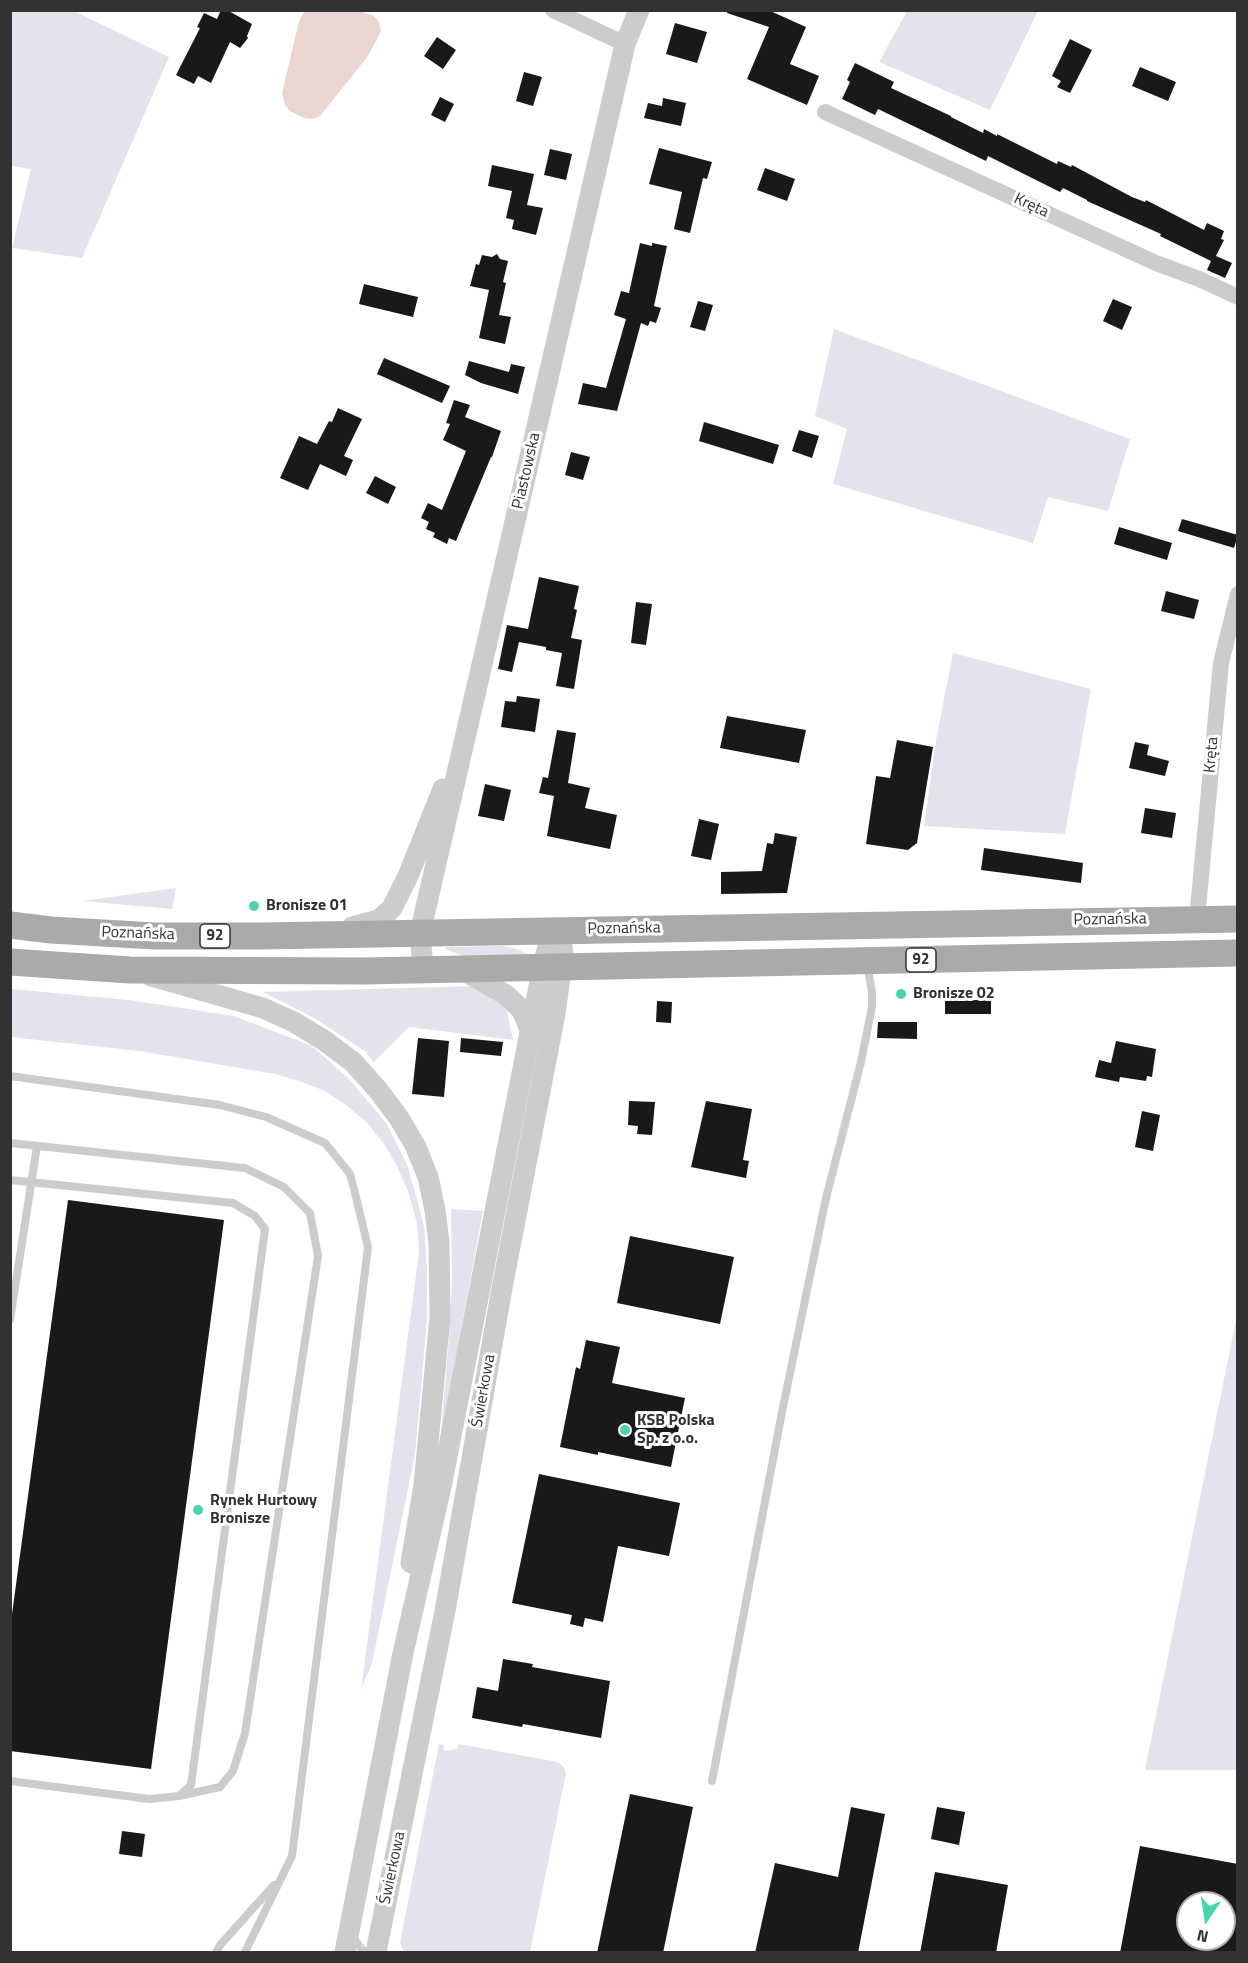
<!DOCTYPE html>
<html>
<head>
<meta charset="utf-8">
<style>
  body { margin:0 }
  #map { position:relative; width:1248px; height:1963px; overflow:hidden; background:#fff; font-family:"Titillium Web",sans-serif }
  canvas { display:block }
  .frame { position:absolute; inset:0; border:12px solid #323232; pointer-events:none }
  .north { position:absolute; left:1176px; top:1891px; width:60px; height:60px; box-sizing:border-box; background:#fff; border:2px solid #adadad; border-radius:50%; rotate:193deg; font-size:16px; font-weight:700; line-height:24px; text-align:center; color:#323232 }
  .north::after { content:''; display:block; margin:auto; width:21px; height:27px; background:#48d4ac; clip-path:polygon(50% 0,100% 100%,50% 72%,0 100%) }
</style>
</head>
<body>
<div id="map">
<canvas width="1248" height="1963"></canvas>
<div class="frame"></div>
<div class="north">N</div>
</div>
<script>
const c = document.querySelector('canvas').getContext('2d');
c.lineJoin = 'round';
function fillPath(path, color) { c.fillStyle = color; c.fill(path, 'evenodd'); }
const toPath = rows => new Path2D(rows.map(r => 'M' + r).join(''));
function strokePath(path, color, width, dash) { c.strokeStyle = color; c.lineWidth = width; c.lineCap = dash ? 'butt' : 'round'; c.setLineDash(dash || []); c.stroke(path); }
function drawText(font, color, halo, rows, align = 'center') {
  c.font = font + ' "Titillium Web",sans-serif'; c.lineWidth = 6; c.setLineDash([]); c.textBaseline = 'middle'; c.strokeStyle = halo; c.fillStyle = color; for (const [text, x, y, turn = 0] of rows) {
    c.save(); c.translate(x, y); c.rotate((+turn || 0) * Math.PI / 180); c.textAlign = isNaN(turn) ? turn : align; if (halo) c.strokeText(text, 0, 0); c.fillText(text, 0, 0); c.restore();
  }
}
const green = toPath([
  [11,10,74,11,169,57,82,258,12,248,31,169,11,166],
  [902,11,1038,11,990,110,879,62,906,13],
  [834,329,1130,439,1108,511,1048,497,1033,543,833,484,847,429,815,416],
  [953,653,1091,689,1065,834,924,826,936,740],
  [176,888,172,909,82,901],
  [503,946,517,949,530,956,469,958,445,949,447,947],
  [475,986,505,1003,513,1040,409,1027,374,1062,366,1052,316,1019,263,992],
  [11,989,129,1000,234,1016,312,1046,348,1078,387,1124,408,1167,424,1226,427,1267,427,1321,415,1455,372,1663,361,1690,419,1252,417,1223,408,1191,396,1164,384,1144,367,1123,346,1105,325,1091,299,1081,275,1074,139,1051,11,1037],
  [451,1209,483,1211,440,1444,449,1338,452,1279],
  [1237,1315,1237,1770,1145,1770],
  [439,1744,444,1745,444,1751,457,1749,459,1744,558,1762,564,1767,566,1773,530,1952,404,1952,403,1950,400,1942]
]);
const water = toPath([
  [305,11,358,11,373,15,379,22,381,31,368,56,320,116,313,119,304,118,290,111,285,105,282,93,299,21]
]);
const building = toPath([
  [221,10,227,10,252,24,247,36,248,38,240,48,230,42,211,83,198,76,194,84,176,75,200,28,197,27,204,13,217,19],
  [728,10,768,10,806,27,790,64,819,76,807,105,747,79,769,27,727,13],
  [675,23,707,32,697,63,666,54],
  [437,37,456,50,443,69,424,56],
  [1070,39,1092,50,1070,93,1057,87,1061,81,1052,76],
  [855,63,894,82,891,88,951,116,951,117,983,133,984,129,997,136,997,134,1057,164,1058,161,1071,167,1072,165,1132,197,1145,202,1146,200,1204,230,1207,223,1224,231,1221,239,1224,240,1216,256,1232,263,1225,278,1207,270,1211,261,1160,236,1161,234,1087,201,1087,200,1063,188,1060,192,988,156,986,161,878,109,875,115,842,99,850,82,847,80],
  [1140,67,1176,82,1168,101,1132,86],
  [524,72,542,77,533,106,516,101],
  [440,97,454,104,445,122,431,115],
  [663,98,686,103,681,126,644,118,648,103,662,106],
  [659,148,712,162,707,179,703,178,690,233,674,229,682,192,649,184],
  [550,149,572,154,566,180,544,175],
  [492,165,534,174,527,205,543,208,536,235,512,229,514,220,506,218,512,191,488,186],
  [765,168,795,179,787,201,757,190],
  [640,243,652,246,652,243,667,246,654,306,661,308,656,323,650,321,648,326,641,323,617,411,578,404,583,383,606,388,626,319,614,315,621,291,629,293],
  [497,254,500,259,508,261,503,282,506,283,499,315,511,317,505,344,479,338,489,290,470,286,476,264,479,265,482,255,492,257],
  [364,284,418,297,413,317,359,304],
  [1113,299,1132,307,1122,330,1103,321],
  [698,301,713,305,705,331,690,327],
  [384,358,450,386,442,403,377,374],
  [469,361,509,372,511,364,525,367,518,394,481,383,465,375],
  [454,400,470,405,465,417,501,431,492,457,491,457,456,541,449,538,447,544,433,537,435,533,426,529,429,522,421,518,428,503,442,510,466,451,443,440,450,424,446,423],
  [338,408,362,419,344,456,353,460,346,476,320,464,308,490,280,478,299,436,317,444,329,421,332,422],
  [704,422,779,445,773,464,699,441],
  [799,430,819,436,812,458,792,451],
  [571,452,590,457,583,480,565,475],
  [375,476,396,487,388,504,366,493],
  [1182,519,1238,535,1234,548,1178,531],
  [1119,527,1172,543,1167,560,1114,544],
  [539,577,579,586,574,609,577,610,571,638,582,640,574,689,556,686,562,653,546,650,546,647,519,642,512,672,498,669,507,625,528,629],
  [1166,591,1199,600,1194,619,1161,611],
  [636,602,652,604,646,645,631,643],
  [517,696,540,699,535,732,501,727,505,701,516,702],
  [727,716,806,730,799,763,720,748],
  [557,730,576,733,568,783,590,788,585,808,617,815,610,849,547,836,554,796,539,793,543,777,548,778],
  [897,740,933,747,917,843,908,850,866,844,876,776,890,778],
  [1135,742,1149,745,1147,755,1169,761,1165,776,1129,768],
  [485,784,511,790,504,821,478,816],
  [1145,808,1176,813,1172,838,1141,833],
  [699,819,719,824,711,860,691,856],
  [775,833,797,837,787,893,721,894,721,872,762,871,767,843,773,844],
  [984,848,1083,863,1081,883,981,870],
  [945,1000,991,1000,991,1014,945,1014],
  [657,1001,672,1002,671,1023,656,1022],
  [878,1022,917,1022,917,1039,877,1038],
  [418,1038,449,1041,444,1097,412,1094],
  [461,1038,503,1042,501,1056,460,1052],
  [1116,1041,1156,1049,1152,1077,1147,1076,1146,1081,1120,1077,1119,1082,1095,1077,1099,1060,1111,1063],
  [629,1101,655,1102,652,1135,637,1134,638,1126,628,1125],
  [706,1101,752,1109,743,1160,749,1161,746,1178,691,1167],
  [1142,1111,1160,1115,1153,1151,1135,1147],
  [68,1200,224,1220,151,1769,10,1751,10,1629],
  [630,1236,734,1257,720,1324,617,1303],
  [586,1340,620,1347,612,1383,685,1398,671,1467,598,1452,598,1455,560,1447,576,1367,580,1369],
  [539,1474,680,1503,669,1556,618,1546,603,1622,585,1618,583,1627,570,1624,572,1615,512,1603],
  [503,1659,533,1664,532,1667,610,1681,601,1738,523,1724,522,1727,472,1718,477,1687,498,1691],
  [630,1794,693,1807,663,1953,597,1953],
  [851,1807,885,1814,858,1953,755,1953,775,1863,838,1877],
  [937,1807,965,1812,959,1845,931,1839],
  [122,1831,145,1834,142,1857,119,1854],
  [1140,1846,1238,1864,1238,1953,1120,1953],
  [1188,1903,1224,1903,1224,1939,1188,1939],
  [935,1872,1008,1885,996,1953,920,1953]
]);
const service = toPath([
  [10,1076,220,1105,266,1117,325,1143,350,1174,356,1197,368,1247,292,1856,245,1952],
  [10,1143,245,1168,284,1187,310,1213,318,1256,245,1733,233,1771,220,1787,179,1796],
  [10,1180,233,1203,255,1216,265,1229,191,1785,179,1796,149,1799,10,1781],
  [10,1320,37,1146],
  [712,1781,782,1412,826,1198,861,1062,872,1007,872,992,867,964],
  [351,1935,364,1952],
  [216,1952,221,1944,274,1885]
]);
const minor = toPath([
  [553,10,625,44],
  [825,112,1156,263,1199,279,1238,297],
  [1197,919,1221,663,1238,594]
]);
const tertiary = toPath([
  [352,927,379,920,392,908,408,876,443,789],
  [423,969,420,933,621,62,625,44,639,10],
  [461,969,506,995,522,1010,530,1030],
  [151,976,263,1008,294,1022,325,1041,353,1062,378,1090,399,1118,416,1147,428,1177,435,1210,439,1242,440,1317,424,1485,411,1563],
  [345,1952,403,1653,441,1487,543,966,548,946,555,931],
  [376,1952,445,1611,502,1288,555,1014,563,955,562,945,555,931]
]);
const primary = toPath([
  [10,925,51,930,155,936,261,936,1238,919],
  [10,962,130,970,365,971,1238,953]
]);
const markers = [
  [254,906,6,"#48d4ac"],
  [901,994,6,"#48d4ac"],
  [625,1430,6,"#48d4ac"],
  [198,1510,6,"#48d4ac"]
];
const shields = [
  [215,936,30],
  [921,960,30]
];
const shieldNames = [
  ["92",215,936],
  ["92",921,960]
];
const streetNames = [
  ["Kręta",1031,206,25],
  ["Piastowska",527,471,-77],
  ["Kręta",1212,755,-85],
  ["Poznańska",1110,920,-1],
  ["Poznańska",624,929,-1],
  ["Poznańska",138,934,2],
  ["Świerkowa",484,1391,-80],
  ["Świerkowa",393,1868,-78]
];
const poiNames = [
  ["Bronisze 01",266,906],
  ["Bronisze 02",913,994],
  ["KSB Polska",637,1421],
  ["Sp. z o.o.",637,1439],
  ["Rynek Hurtowy",210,1501],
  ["Bronisze",210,1519]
];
fillPath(green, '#e5e2ed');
fillPath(water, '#ead5d0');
fillPath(building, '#191919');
strokePath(service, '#ccc', 8);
strokePath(minor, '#ccc', 16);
strokePath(tertiary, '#ccc', 21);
strokePath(primary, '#aaa', 27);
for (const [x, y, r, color] of markers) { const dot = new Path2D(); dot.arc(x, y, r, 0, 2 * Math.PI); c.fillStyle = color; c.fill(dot); strokePath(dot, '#fff', 2); }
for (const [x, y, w] of shields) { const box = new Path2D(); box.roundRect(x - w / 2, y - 12, w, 24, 4.5); c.fillStyle = '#fff'; c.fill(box); strokePath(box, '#323232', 1.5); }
drawText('bold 15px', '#323232', null, shieldNames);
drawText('16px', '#323232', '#fff', streetNames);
drawText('bold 16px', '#323232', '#fff', poiNames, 'left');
</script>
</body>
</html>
